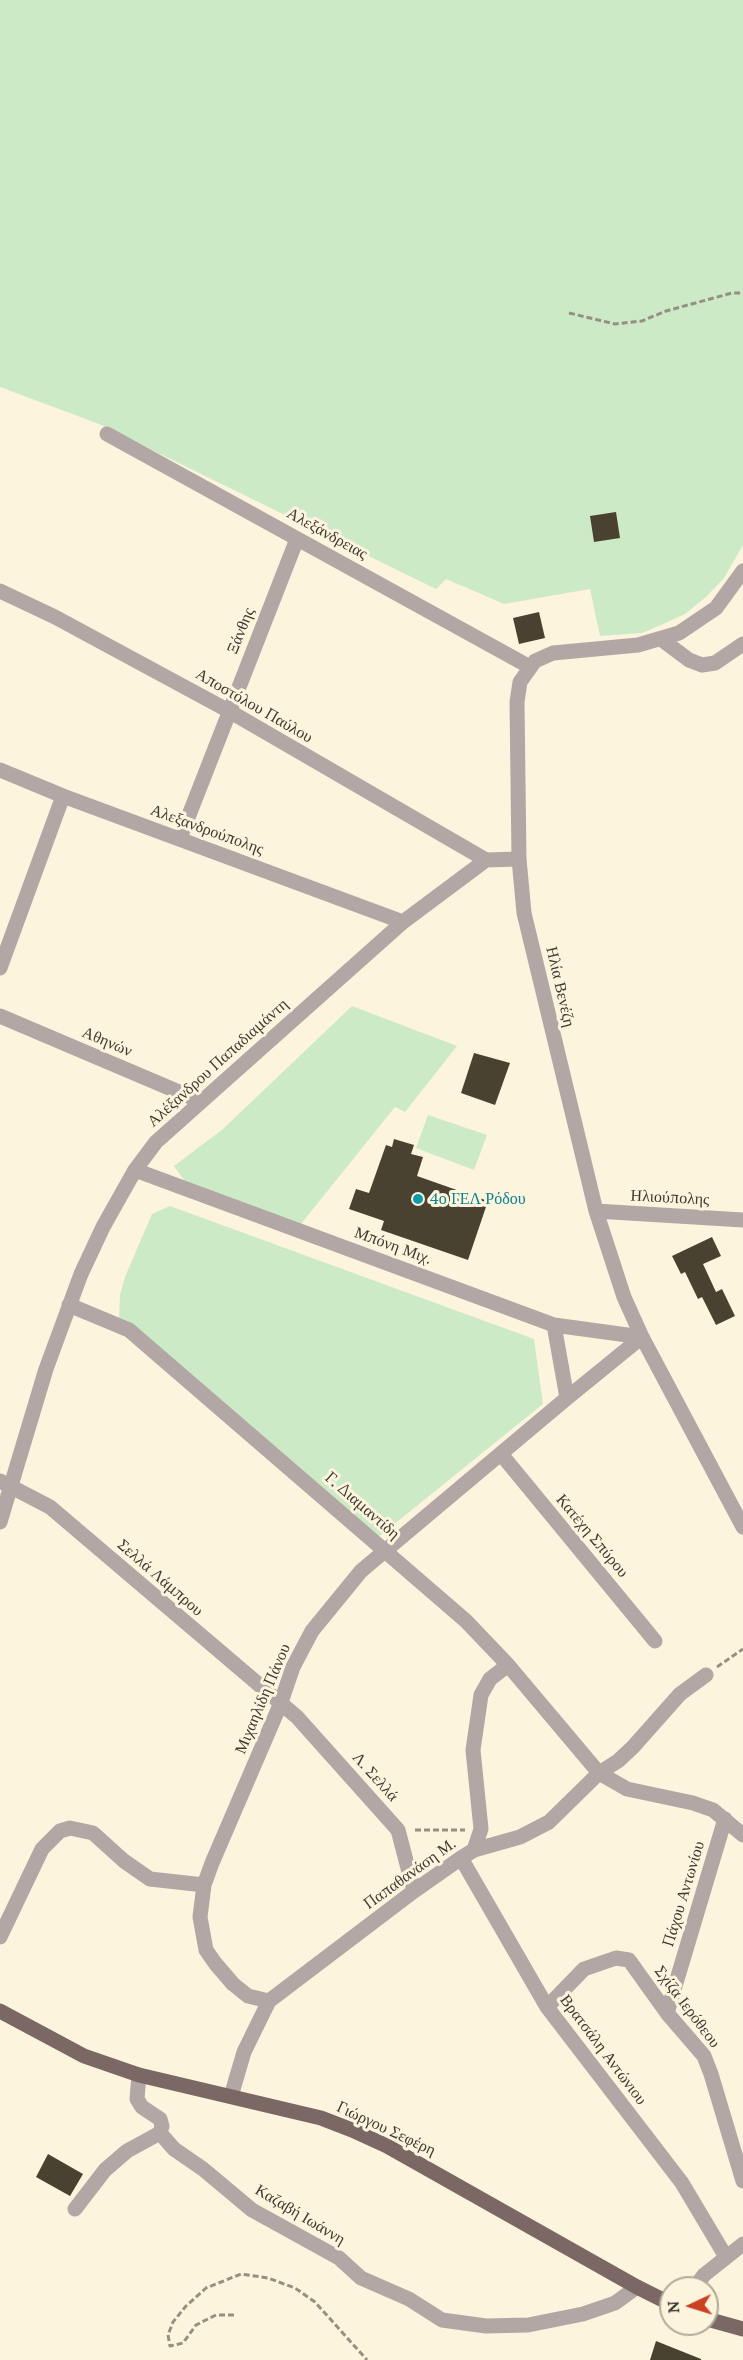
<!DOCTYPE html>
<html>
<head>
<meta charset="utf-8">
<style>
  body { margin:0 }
  #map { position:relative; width:743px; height:2360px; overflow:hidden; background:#fdf4de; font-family:Lora,serif }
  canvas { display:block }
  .north { position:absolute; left:659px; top:2276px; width:60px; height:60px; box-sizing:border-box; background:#fdf4de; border:2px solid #b0aa99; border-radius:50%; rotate:266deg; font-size:16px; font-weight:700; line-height:24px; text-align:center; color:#3d3a31 }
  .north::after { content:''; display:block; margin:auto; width:21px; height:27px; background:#cb4124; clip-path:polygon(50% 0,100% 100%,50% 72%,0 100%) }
</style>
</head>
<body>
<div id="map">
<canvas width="743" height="2360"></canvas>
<div class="north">N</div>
</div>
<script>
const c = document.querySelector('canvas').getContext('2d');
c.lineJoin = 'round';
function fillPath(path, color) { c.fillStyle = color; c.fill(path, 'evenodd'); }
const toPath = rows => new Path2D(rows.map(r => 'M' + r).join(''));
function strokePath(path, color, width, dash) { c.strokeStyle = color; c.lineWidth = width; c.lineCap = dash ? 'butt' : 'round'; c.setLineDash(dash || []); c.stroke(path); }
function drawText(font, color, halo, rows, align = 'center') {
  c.font = font + ' Lora,serif'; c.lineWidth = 6; c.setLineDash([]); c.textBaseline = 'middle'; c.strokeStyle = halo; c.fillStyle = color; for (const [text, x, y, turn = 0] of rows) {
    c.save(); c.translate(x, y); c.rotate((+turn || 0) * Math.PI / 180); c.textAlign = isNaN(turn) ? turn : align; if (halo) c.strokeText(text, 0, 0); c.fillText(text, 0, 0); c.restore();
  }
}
const green = toPath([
  [0,0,743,0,743,545,724,578,706,597,685,614,661,625,642,633,600,636,590,589,504,604,446,579,436,589,99,424,0,387],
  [352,1006,457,1046,405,1112,395,1107,301,1224,189,1187,174,1166,223,1129],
  [428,1115,487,1135,474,1170,416,1148],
  [170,1206,534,1339,543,1404,377,1538,119,1318,120,1295,125,1277,152,1214]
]);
const building = toPath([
  [616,512,620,538,594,542,590,516],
  [539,612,545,638,519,644,513,618],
  [474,1053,510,1063,495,1105,461,1093],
  [394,1139,414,1145,411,1154,423,1157,417,1176,488,1201,468,1260,381,1230,384,1221,349,1209,356,1189,369,1193,386,1145,392,1147],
  [712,1237,721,1256,703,1264,716,1292,722,1289,735,1316,716,1325,702,1297,698,1299,685,1272,681,1274,672,1256],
  [48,2154,83,2174,70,2196,36,2177],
  [656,2341,701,2359,701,2360,650,2360]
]);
const path = toPath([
  [569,313,615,324,642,321,666,311,732,293,743,293],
  [717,1667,743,1649],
  [415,1830,465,1830],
  [234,2315,216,2315,196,2325,183,2343,170,2346,168,2335,173,2322,186,2306,206,2288,241,2274,268,2278,295,2288,315,2302,367,2360]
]);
const minor = toPath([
  [107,434,530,667],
  [743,571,716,608,679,633,638,645,553,653,535,661,520,682,517,702,519,859,524,913,596,1211,624,1297,642,1337,743,1527],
  [0,591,55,617,229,711,486,860],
  [661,639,689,660,702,665,715,663,743,644],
  [0,770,63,796,403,922],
  [180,838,297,539],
  [0,968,63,796],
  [0,1016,200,1101],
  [135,1170,554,1325,642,1337],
  [596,1211,743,1220],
  [69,1305,129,1330,466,1621,508,1665,599,1773,627,1789,693,1803,713,1810,743,1835],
  [554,1325,567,1398],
  [501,1454,655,1641],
  [0,1481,50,1507,297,1717,398,1830,414,1891],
  [0,1522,46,1369,81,1274,103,1227,135,1170,156,1142,403,922,486,860,519,859],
  [474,1850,481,1829,473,1750,481,1695,490,1679,508,1665],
  [461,1858,547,2007,682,2183,726,2257],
  [0,1937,42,1849,60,1831,70,1828,93,1833,124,1861,150,1879,204,1885],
  [269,2001,248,1996,233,1984,215,1963,206,1950,200,1917,204,1885,212,1863,280,1705,293,1667,312,1631,361,1571,567,1398,642,1337],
  [547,2007,584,1969,616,1958,629,1960,667,2013,704,2056,711,2074,743,2181],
  [667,2013,725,1819],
  [231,2096,244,2052,269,2001,414,1891,461,1858,474,1850,520,1837,549,1822,599,1773,618,1761,633,1747,680,1694,706,1675],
  [160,2133,174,2149,203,2169,252,2210,339,2258,361,2278,409,2299,442,2320,486,2326,528,2325,583,2314,615,2303,637,2287],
  [75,2209,105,2170,127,2151,160,2133,162,2126,160,2119,142,2107,137,2099,139,2075],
  [694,2288,704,2275,743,2244]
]);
const major = toPath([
  [0,2011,84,2056,139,2075,321,2118,352,2130,387,2146,637,2287,671,2304],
  [707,2319,743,2329]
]);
const markers = [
  [418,1199,6,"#0f9aa8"]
];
const streetNames = [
  ["Αλεξάνδρειας",327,534,29],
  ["Ξάνθης",241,631,-68],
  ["Αποστόλου Παύλου",254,706,30],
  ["Αλεξανδρούπολης",207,830,20],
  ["Ηλία Βενέζη",560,987,77],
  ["Αθηνών",107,1042,23],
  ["Αλέξανδρου Παπαδιαμάντη",218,1063,-42],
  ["Ηλιούπολης",670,1198,3],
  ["Μπόνη Μιχ.",393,1246,20],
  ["Γ. Διαμαντίδη",362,1506,41],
  ["Κατέχη Σπύρου",592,1536,50],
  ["Σελλά Λάμπρου",160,1578,41],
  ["Μιχαηλίδη Πάνου",263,1699,-67],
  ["Λ. Σελλά",375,1777,48],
  ["Παπαθανάση Μ.",410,1874,-36],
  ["Πάχου Αντωνίου",684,1894,-73],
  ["Σχίζα Ιερόθεου",687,2007,53],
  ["Βρατσάλη Αντώνιου",603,2050,53],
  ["Γιώργου Σεφέρη",386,2129,25],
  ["Καζαβή Ιωάννη",300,2215,31]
];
const cultureNames = [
  ["4ο ΓΕΛ Ρόδου",430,1199]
];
fillPath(green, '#cdeac7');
fillPath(building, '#4a4230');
strokePath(path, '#959081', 3, [6, 3]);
strokePath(minor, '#b3a7a6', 15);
strokePath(major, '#7b6865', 15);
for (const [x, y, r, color] of markers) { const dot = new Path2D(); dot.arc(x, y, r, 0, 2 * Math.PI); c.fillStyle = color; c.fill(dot); strokePath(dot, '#fdf4de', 2); }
drawText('16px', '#3d3a31', '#fdf4de', streetNames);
drawText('16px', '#0d838f', '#fdf4de', cultureNames, 'left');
</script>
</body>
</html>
